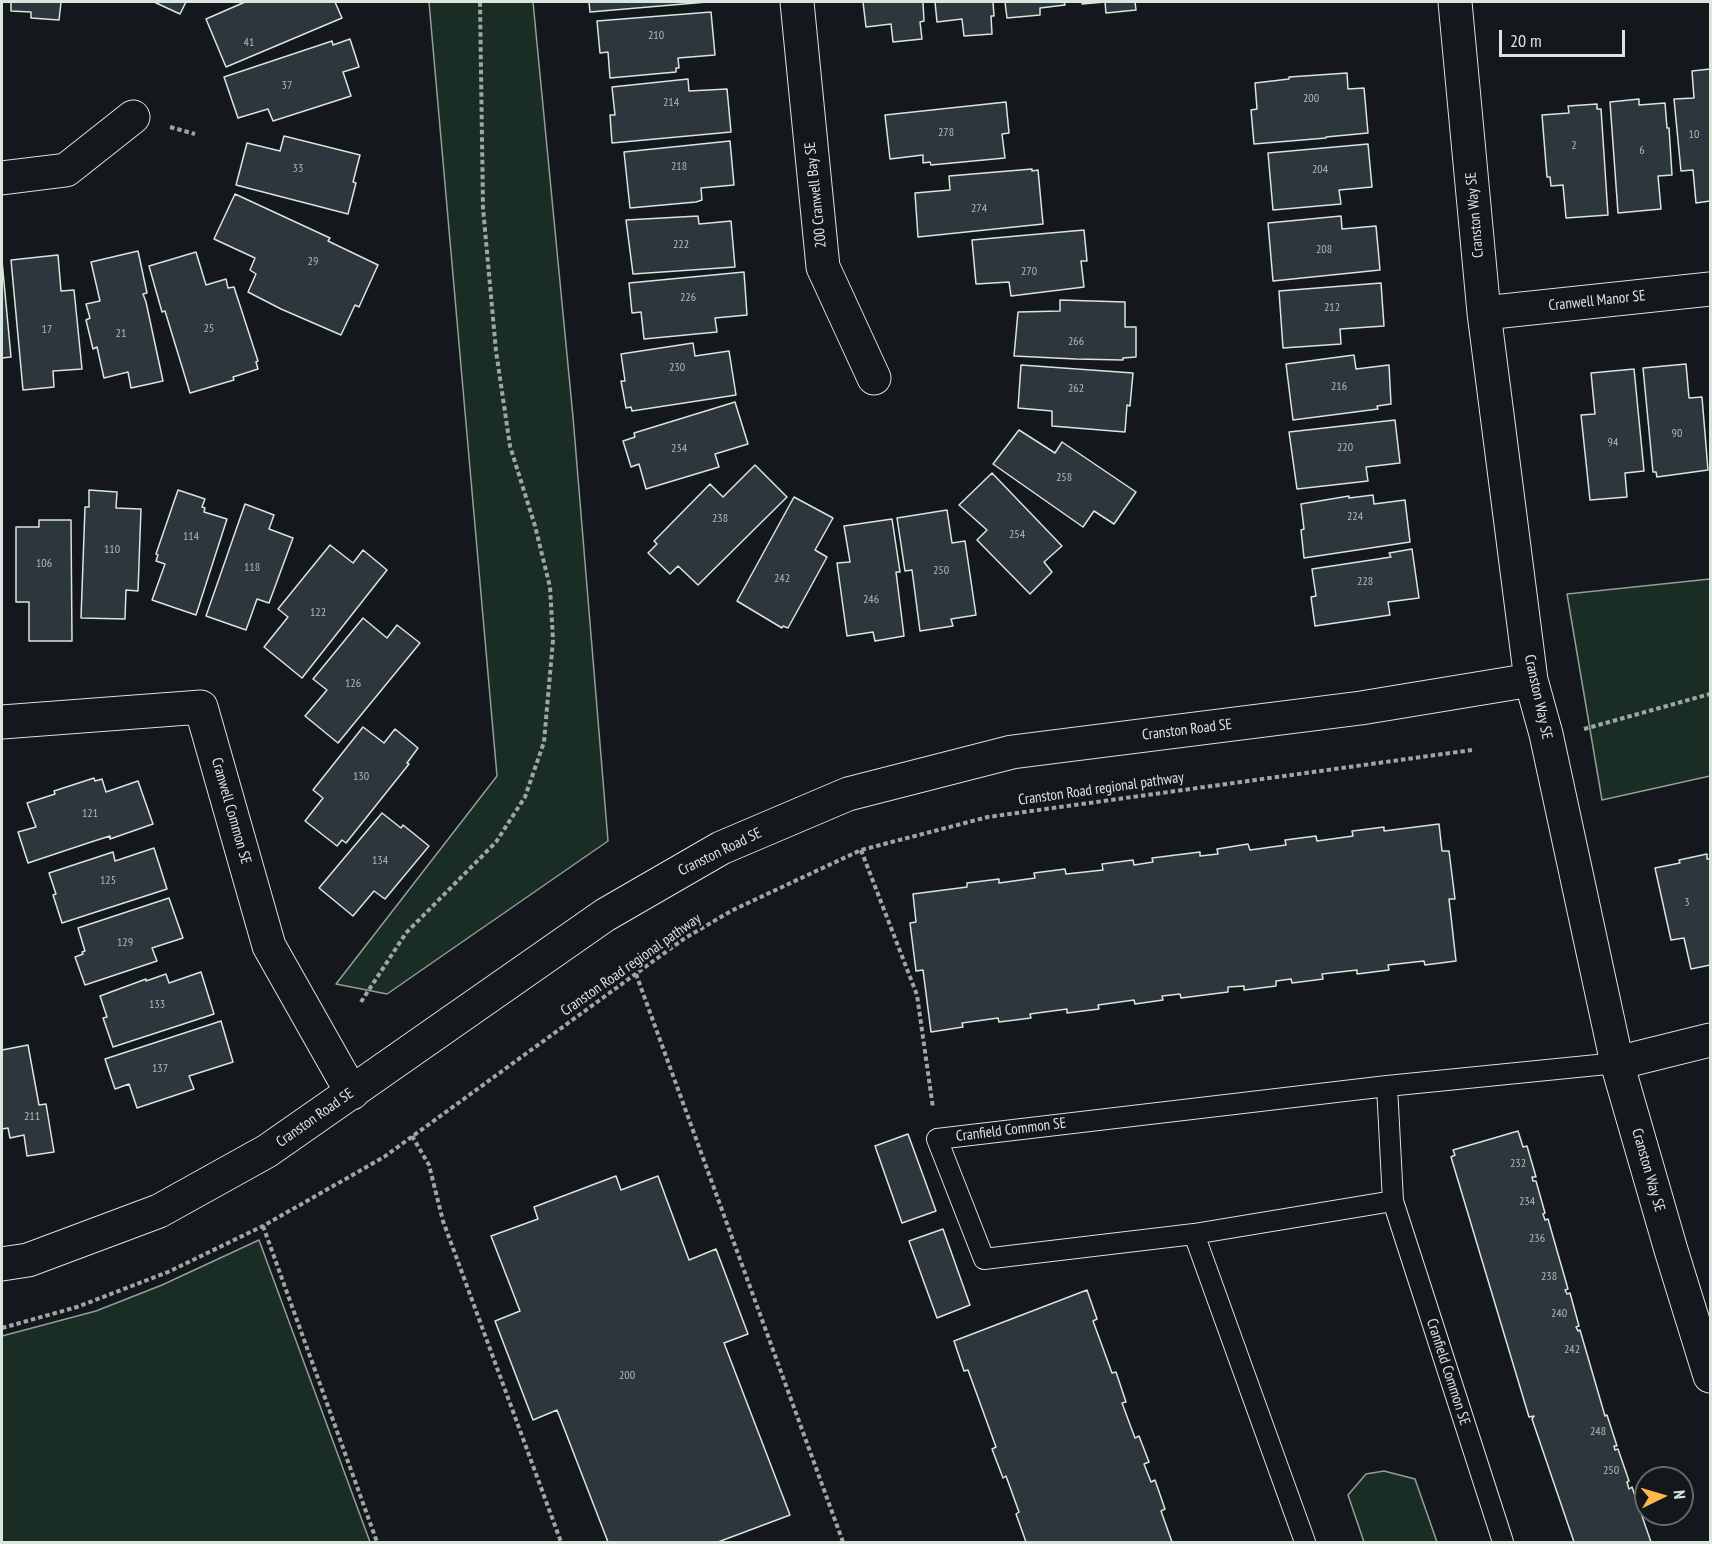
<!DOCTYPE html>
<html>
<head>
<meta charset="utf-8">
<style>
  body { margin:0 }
  #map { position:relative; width:1712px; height:1544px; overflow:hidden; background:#14181c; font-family:"PT Sans Narrow",sans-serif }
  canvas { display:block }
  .frame { position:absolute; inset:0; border:3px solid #d8e6dc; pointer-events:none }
  .north { position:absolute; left:1634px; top:1466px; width:60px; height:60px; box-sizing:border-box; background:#14181c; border:2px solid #626a69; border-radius:50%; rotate:85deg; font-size:16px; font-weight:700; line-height:24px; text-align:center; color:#d8e6dc }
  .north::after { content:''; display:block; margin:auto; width:21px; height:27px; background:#ffb74d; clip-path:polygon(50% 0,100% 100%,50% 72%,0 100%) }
  .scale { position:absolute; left:1499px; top:30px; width:126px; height:27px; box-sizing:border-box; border:3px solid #d8e6dc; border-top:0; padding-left:8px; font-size:18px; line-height:21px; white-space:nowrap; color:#d8e6dc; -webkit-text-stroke:4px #14181c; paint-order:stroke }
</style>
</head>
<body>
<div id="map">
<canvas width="1712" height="1544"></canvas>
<div class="frame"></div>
<div class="north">N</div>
<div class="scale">20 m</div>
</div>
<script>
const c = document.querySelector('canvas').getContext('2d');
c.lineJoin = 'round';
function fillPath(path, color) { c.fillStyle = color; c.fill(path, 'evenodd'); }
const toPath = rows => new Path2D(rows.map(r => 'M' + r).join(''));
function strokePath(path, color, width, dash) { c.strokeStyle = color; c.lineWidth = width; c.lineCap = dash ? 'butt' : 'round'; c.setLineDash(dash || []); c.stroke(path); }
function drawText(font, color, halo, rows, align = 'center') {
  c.font = font + ' "PT Sans Narrow",sans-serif'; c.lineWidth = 4.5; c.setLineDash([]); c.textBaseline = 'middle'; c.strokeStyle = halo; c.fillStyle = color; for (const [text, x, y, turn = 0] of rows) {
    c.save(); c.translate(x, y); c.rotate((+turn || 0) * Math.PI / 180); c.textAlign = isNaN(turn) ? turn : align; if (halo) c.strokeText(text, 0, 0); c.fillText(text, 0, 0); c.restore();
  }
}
const green = toPath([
  [429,2,533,2,573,417,608,841,387,994,336,984,497,776,429,2],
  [1710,579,1710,776,1602,800,1567,594,1710,579],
  [259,1240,370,1542,2,1542,2,1336,96,1311,162,1285,259,1240],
  [1384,1471,1415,1479,1437,1542,1364,1542,1348,1495,1366,1474,1384,1471]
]);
const building = toPath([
  [11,2,61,2,59,20,31,18,31,12,11,11,11,2],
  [154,2,186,2,180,14,154,2],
  [245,2,337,2,335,2,342,18,226,67,206,19,245,2],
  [589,2,707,2,590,12,589,2],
  [863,2,923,2,924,21,920,22,922,39,893,42,891,24,866,27,863,2],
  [935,2,993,2,994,16,991,16,992,34,964,36,962,19,937,22,935,2],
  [1005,2,1064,2,1065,5,1040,8,1040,15,1007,18,1005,2],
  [1082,2,1135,2,1136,10,1106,13,1105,2,1082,4,1082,2],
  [711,12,715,55,678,58,679,68,676,68,676,72,610,78,608,52,600,53,597,21,711,12],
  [350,39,359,67,343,72,351,96,273,121,268,109,238,118,224,77,332,41,333,45,350,39],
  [1710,69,1710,201,1696,203,1693,170,1681,171,1674,99,1694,98,1692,71,1710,69],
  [1347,73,1348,89,1364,88,1368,133,1326,137,1326,138,1254,144,1251,110,1257,109,1255,83,1289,79,1289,77,1347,73],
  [688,79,689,91,727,89,731,132,612,143,610,115,615,115,612,87,688,79],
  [1639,99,1639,105,1665,103,1667,128,1669,128,1672,175,1658,176,1661,209,1618,213,1610,102,1639,99],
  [1006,102,1009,133,1002,134,1005,158,931,165,930,162,923,163,923,155,890,159,885,115,1006,102],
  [1597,104,1597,109,1601,109,1608,215,1566,218,1563,185,1551,186,1550,177,1547,177,1542,115,1569,113,1568,106,1597,104],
  [284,136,360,155,353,182,356,183,348,214,236,185,247,143,280,151,284,136],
  [730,141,734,185,701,188,702,200,696,202,630,208,624,152,730,141],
  [1368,144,1372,187,1339,190,1341,204,1273,210,1268,153,1368,144],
  [1032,169,1032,171,1038,170,1043,224,918,237,915,193,950,190,949,176,1032,169],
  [235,194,330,238,328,241,378,265,359,307,355,305,341,335,281,309,248,292,256,274,250,270,255,258,214,239,235,194],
  [698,216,699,224,731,221,735,267,633,274,626,220,698,216],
  [1341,216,1342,229,1376,226,1380,270,1273,281,1268,223,1341,216],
  [1084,230,1087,261,1081,261,1084,287,1011,296,1009,282,976,284,972,240,1084,230],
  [138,251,147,293,143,294,146,302,163,381,131,388,128,372,104,378,97,347,93,349,86,320,90,318,86,304,100,301,91,262,138,251],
  [196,252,206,285,226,279,228,288,234,287,258,361,256,362,258,369,233,377,234,380,190,393,165,311,162,312,149,266,196,252],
  [58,255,61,291,74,290,82,369,53,371,54,387,23,390,11,260,58,255],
  [2,261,11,357,2,358,2,261],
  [744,272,747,315,715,318,717,332,644,339,641,312,632,313,629,283,744,272],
  [1381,283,1384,326,1340,329,1341,344,1283,348,1279,291,1381,283],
  [1060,300,1125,302,1125,327,1136,327,1136,357,1123,358,1123,360,1076,359,1014,356,1018,312,1060,311,1060,300],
  [693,343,695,356,729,351,736,395,632,411,631,407,626,408,621,381,625,381,621,354,693,343],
  [1354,355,1356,369,1389,365,1391,404,1377,406,1378,409,1293,420,1286,364,1354,355],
  [1686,364,1689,398,1702,397,1708,470,1657,477,1656,472,1653,472,1643,368,1686,364],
  [1021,365,1133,373,1130,406,1127,405,1125,432,1052,426,1052,411,1018,408,1021,365],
  [1634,369,1644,471,1625,473,1627,497,1590,500,1581,415,1595,414,1591,373,1634,369],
  [735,402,748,444,715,454,719,467,646,489,639,464,631,467,623,441,635,437,634,433,735,402],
  [1395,420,1400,463,1366,467,1368,481,1297,489,1289,432,1395,420],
  [1019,430,1055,453,1062,442,1136,492,1114,524,1094,511,1083,527,993,464,1019,430],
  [755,465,787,497,698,585,678,566,670,574,648,553,657,544,654,541,710,484,723,497,755,465],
  [992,473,1062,546,1044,562,1052,572,1030,594,977,540,987,530,959,505,992,473],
  [89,490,117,492,116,508,141,509,138,591,126,590,125,619,81,618,85,507,89,507,89,490],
  [178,490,205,499,202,507,205,508,204,512,227,519,196,615,152,600,165,564,156,561,158,555,156,554,178,490],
  [1373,495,1374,504,1405,500,1410,542,1304,558,1301,530,1304,529,1301,504,1349,496,1349,498,1373,495],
  [794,497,833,518,815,550,827,557,788,628,783,626,782,628,737,601,794,497],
  [245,504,274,515,269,529,293,538,269,603,257,599,246,630,206,616,245,504],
  [947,510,952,543,965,541,976,615,951,619,953,626,920,631,912,570,905,571,897,518,947,510],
  [892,519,900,572,896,572,904,636,875,641,873,632,847,636,837,563,850,562,844,526,892,519],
  [39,520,71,520,72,641,29,641,29,602,16,602,16,527,39,527,39,520],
  [330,545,353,563,363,550,387,570,302,678,264,647,288,617,278,609,330,545],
  [1412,549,1419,598,1388,602,1390,615,1315,626,1311,597,1316,596,1312,569,1391,557,1389,553,1412,549],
  [363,618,387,638,397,625,420,643,338,743,305,716,327,690,313,679,363,618],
  [363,727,384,743,395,729,418,748,407,763,409,764,346,843,342,840,337,846,305,821,323,798,313,790,363,727],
  [94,778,95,781,102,779,106,792,138,781,153,824,110,839,110,836,91,842,28,863,18,832,36,827,27,803,55,794,54,791,94,778],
  [382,813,401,828,403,825,429,846,385,899,374,891,353,916,319,888,382,813],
  [1439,824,1442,851,1449,851,1455,899,1449,899,1456,961,1425,965,1424,961,1388,965,1389,970,1357,974,1357,970,1322,974,1323,979,1292,983,1291,979,1276,981,1276,986,1244,990,1244,986,1228,987,1228,992,1181,998,1180,994,1162,996,1163,1000,1135,1004,1134,1000,1098,1005,1099,1009,1067,1013,1067,1009,1030,1014,1031,1018,999,1022,998,1018,962,1023,963,1027,931,1032,923,970,916,971,910,923,916,922,913,894,967,887,967,883,999,879,999,883,1035,878,1034,873,1065,869,1066,874,1103,870,1102,864,1133,860,1134,865,1153,862,1152,858,1200,852,1200,856,1218,854,1217,849,1248,844,1250,850,1286,845,1285,840,1316,836,1317,841,1353,836,1352,831,1384,827,1384,831,1439,824],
  [154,848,167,889,62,923,53,895,56,894,49,873,113,852,115,861,154,848],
  [1707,854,1707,859,1710,859,1710,965,1691,969,1684,938,1671,940,1655,868,1680,863,1679,860,1707,854],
  [169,898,183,938,152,948,157,961,85,985,75,957,83,954,82,952,85,951,78,928,169,898],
  [201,972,214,1014,113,1047,103,1018,107,1017,100,996,146,979,146,981,166,974,169,983,201,972],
  [221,1021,233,1062,189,1076,194,1089,137,1108,129,1084,115,1089,105,1059,221,1021],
  [28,1045,39,1105,46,1104,54,1152,27,1156,24,1135,10,1138,8,1128,2,1129,2,1050,28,1045],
  [1518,1131,1523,1147,1527,1146,1536,1177,1532,1177,1533,1181,1536,1181,1545,1213,1543,1214,1545,1220,1548,1219,1568,1289,1565,1290,1567,1294,1570,1293,1579,1326,1576,1327,1578,1331,1580,1330,1605,1416,1607,1415,1617,1446,1614,1446,1615,1450,1618,1449,1629,1481,1627,1482,1629,1489,1632,1487,1651,1542,1574,1542,1532,1419,1534,1416,1529,1417,1451,1157,1455,1155,1453,1150,1518,1131],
  [908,1134,936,1211,902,1223,875,1146,908,1134],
  [616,1176,621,1190,658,1176,689,1260,716,1249,748,1334,724,1343,790,1515,718,1542,608,1542,557,1410,533,1420,495,1321,520,1311,491,1236,538,1219,534,1207,616,1176],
  [943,1229,970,1305,937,1318,909,1241,943,1229],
  [1087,1290,1097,1319,1093,1321,1112,1373,1116,1372,1126,1402,1122,1403,1135,1438,1139,1436,1149,1462,1144,1464,1151,1482,1155,1480,1165,1509,1161,1511,1172,1542,1026,1542,1016,1514,1019,1512,1006,1476,1003,1478,992,1449,996,1447,968,1370,964,1371,954,1341,1087,1290]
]);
const path = toPath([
  [170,127,195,134],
  [1584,729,1710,694],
  [861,850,917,995,933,1108],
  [636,974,843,1542],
  [361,1002,406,933,496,842,525,797,544,742,553,640,550,587,535,526,510,446,496,351,483,208,480,2],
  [412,1136,429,1165,443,1221,561,1542],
  [263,1226,377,1542],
  [2,1328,77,1307,168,1272,263,1226,384,1157,685,938,733,910,861,850,988,817,1472,750]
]);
const lane = toPath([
  [1387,1086,1393,1201],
  [1194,1234,984,1259,937,1139,1387,1086,1617,1063],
  [1305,1542,1194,1234,1393,1201,1503,1542]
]);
const street = toPath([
  [797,2,823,267,874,378],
  [1455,2,1484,313,1531,680,1546,734,1617,1063,1671,1250,1710,1376],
  [2,178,66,170,133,117],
  [1484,313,1710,289],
  [2,722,201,707,269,946,352,1093],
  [1617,1063,1710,1040],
  [2,1264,28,1260,159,1211,267,1151,605,915,721,848,848,794,1012,752,1361,708,1531,680]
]);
const numberNames = [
  ["210",656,36],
  ["41",249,43],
  ["37",287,86],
  ["200",1311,99],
  ["214",671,103],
  ["278",946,133],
  ["10",1694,135],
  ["2",1574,146],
  ["6",1642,151],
  ["218",679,167],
  ["33",298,169],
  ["204",1320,170],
  ["274",979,209],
  ["222",681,245],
  ["208",1324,250],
  ["29",313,262],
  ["270",1029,272],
  ["226",688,298],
  ["212",1332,308],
  ["25",209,329],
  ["17",47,330],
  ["21",121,334],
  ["266",1076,342],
  ["230",677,368],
  ["216",1339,387],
  ["262",1076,389],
  ["90",1677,434],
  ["94",1613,443],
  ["220",1345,448],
  ["234",679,449],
  ["258",1064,478],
  ["224",1355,517],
  ["238",720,519],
  ["254",1017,535],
  ["114",191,537],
  ["110",112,550],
  ["106",44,564],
  ["118",252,568],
  ["250",941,571],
  ["242",782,579],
  ["228",1365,582],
  ["246",871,600],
  ["122",318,613],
  ["126",353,684],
  ["130",361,777],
  ["121",90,814],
  ["134",380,861],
  ["125",108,881],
  ["3",1687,903],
  ["129",125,943],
  ["133",157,1005],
  ["137",160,1069],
  ["211",32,1117],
  ["232",1518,1164],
  ["234",1527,1202],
  ["236",1537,1239],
  ["238",1549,1277],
  ["240",1559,1314],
  ["242",1572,1350],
  ["200",627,1376],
  ["248",1598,1432],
  ["250",1611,1471]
];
const streetNames = [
  ["200 Cranwell Bay SE",816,195,-96],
  ["Cranston Way SE",1475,215,-95],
  ["Cranwell Manor SE",1597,301,-6],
  ["Cranston Way SE",1538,697,78],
  ["Cranston Road SE",1187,730,-7],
  ["Cranston Road regional pathway",1101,789,-8],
  ["Cranwell Common SE",231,811,74],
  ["Cranston Road SE",720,852,-26],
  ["Cranston Road regional pathway",631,965,-35],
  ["Cranston Road SE",315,1118,-35],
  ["Cranfield Common SE",1011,1130,-7],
  ["Cranston Way SE",1648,1170,74],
  ["Cranfield Common SE",1448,1372,72]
];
fillPath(green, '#1a2d24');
strokePath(green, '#939e99', 1.5);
fillPath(building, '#2c363c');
strokePath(building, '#d8e6dc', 1.5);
strokePath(lane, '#d8e6dc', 22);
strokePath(street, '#d8e6dc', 35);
strokePath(path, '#9da8a2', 4, [4.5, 3]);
strokePath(lane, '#14181c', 20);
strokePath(street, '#14181c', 33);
drawText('12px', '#adbab4', null, numberNames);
drawText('15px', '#d8e6dc', '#14181c', streetNames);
</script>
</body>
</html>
